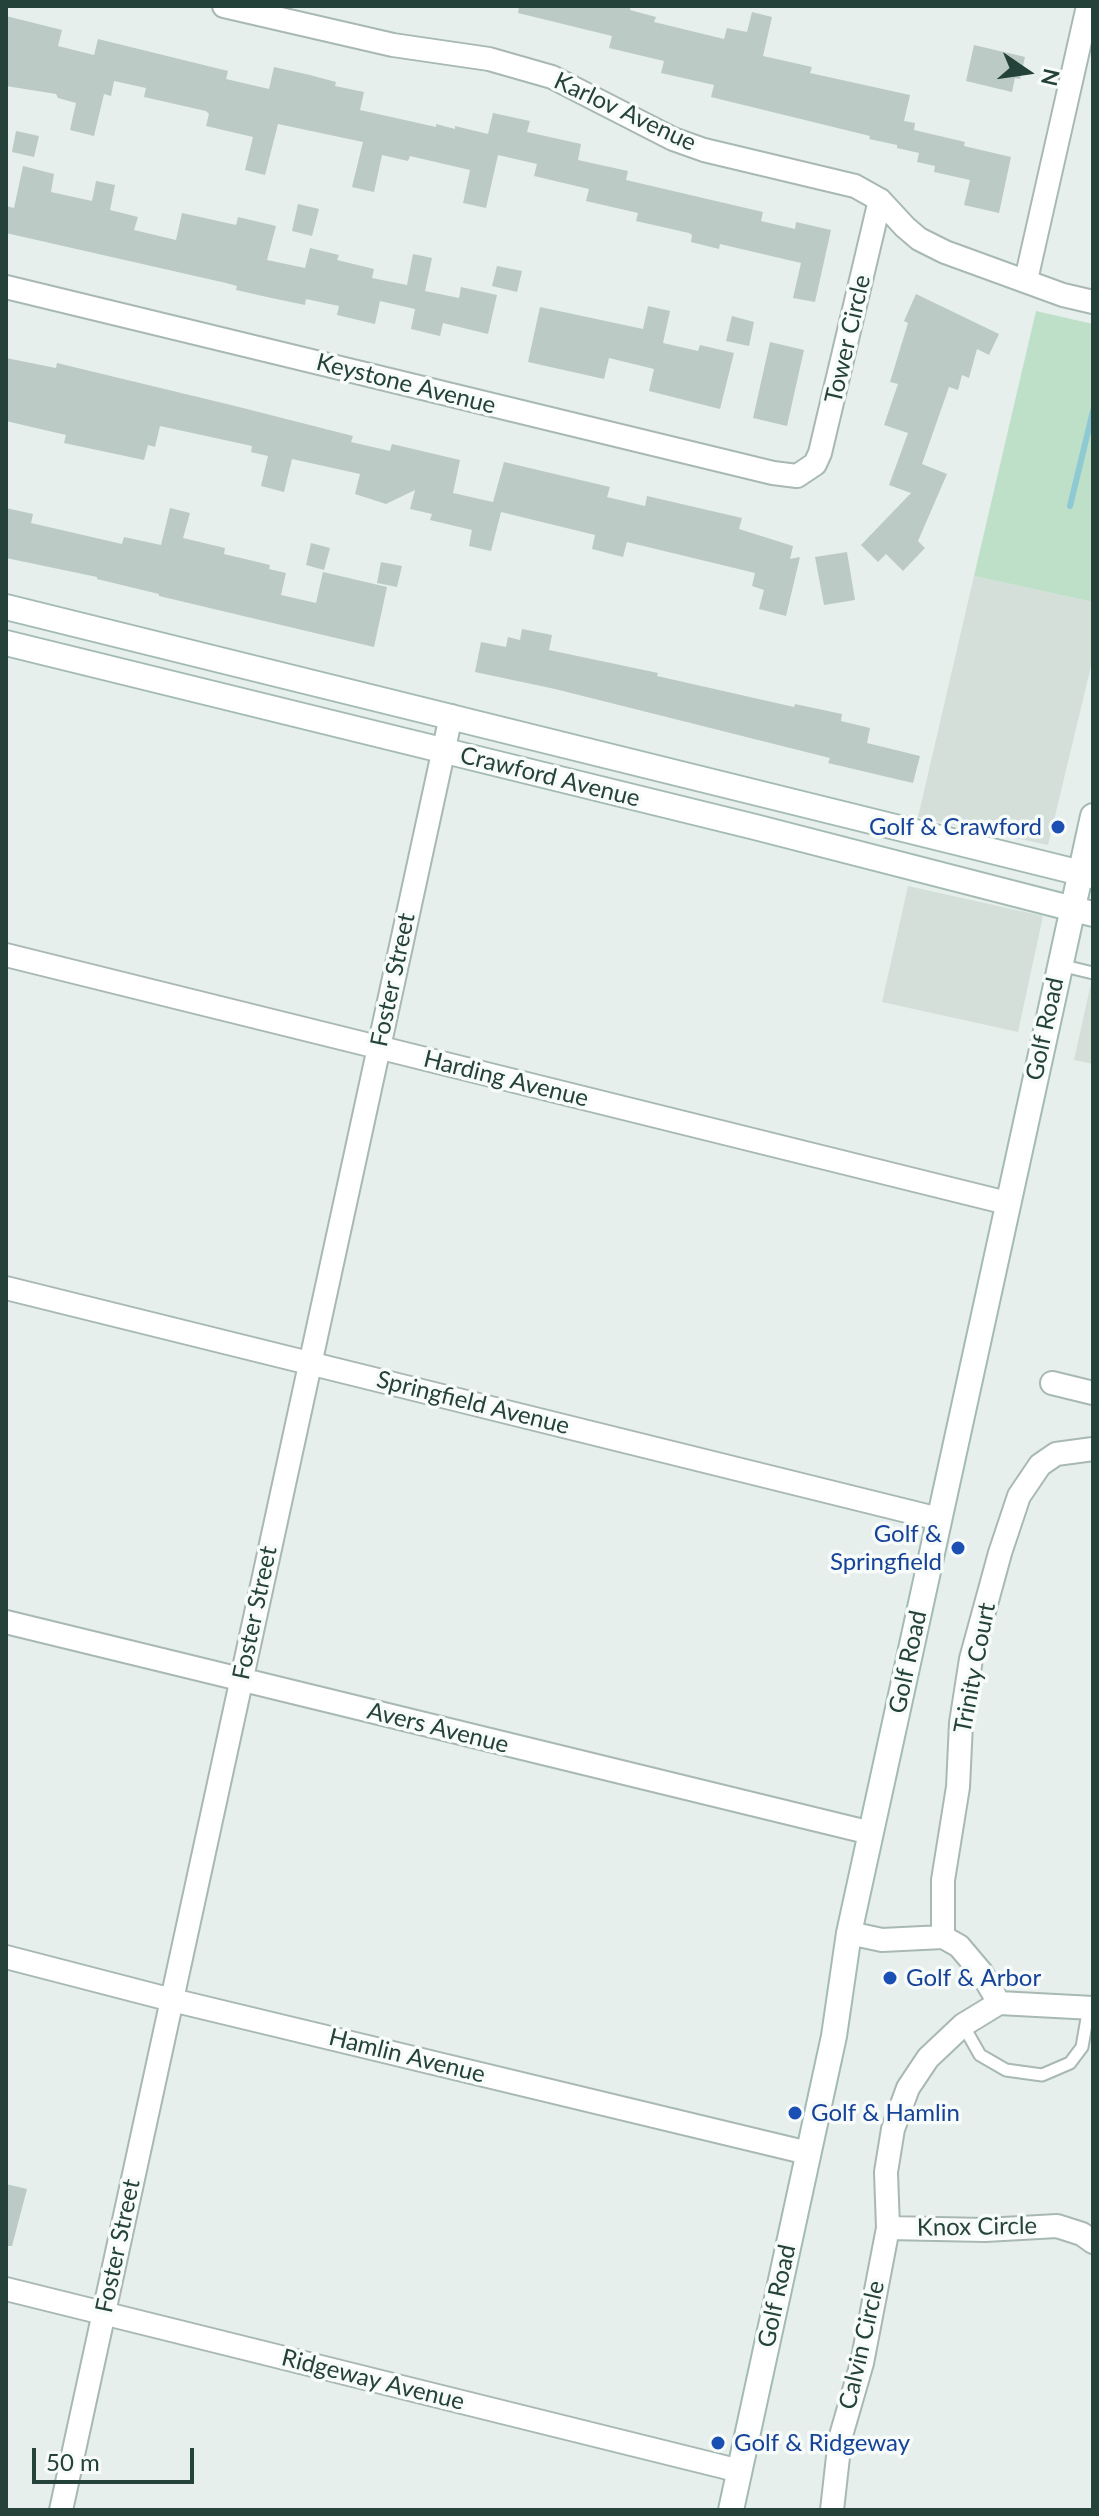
<!DOCTYPE html>
<html>
<head>
<meta charset="utf-8">
<style>
  body { margin:0 }
  #map { position:relative; width:1099px; height:2516px; overflow:hidden; background:#e6efeb; font-family:Lato,sans-serif }
  canvas { display:block }
  .frame { position:absolute; inset:0; border:8px solid #24423a; pointer-events:none }
  .north { position:absolute; left:987px; top:32px; width:80px; height:80px; -webkit-text-stroke:6px #f7fbf9; paint-order:stroke; rotate:103deg; font-size:22px; font-weight:700; line-height:32px; text-align:center; color:#24423a }
  .north::after { content:''; display:block; margin:auto; width:28px; height:36px; background:#24423a; clip-path:polygon(50% 0,100% 100%,50% 72%,0 100%) }
  .scale { position:absolute; left:32px; top:2448px; width:162px; height:36px; box-sizing:border-box; border:4px solid #24423a; border-top:0; padding-left:10px; font-size:24px; line-height:28px; white-space:nowrap; color:#24423a; -webkit-text-stroke:6px #f7fbf9; paint-order:stroke }
</style>
</head>
<body>
<div id="map">
<canvas width="1099" height="2516"></canvas>
<div class="frame"></div>
<div class="north">N</div>
<div class="scale">50 m</div>
</div>
<script>
const c = document.querySelector('canvas').getContext('2d');
c.lineJoin = 'round';
function fillPath(path, color) { c.fillStyle = color; c.fill(path, 'evenodd'); }
const toPath = rows => new Path2D(rows.map(r => 'M' + r).join(''));
function strokePath(path, color, width, dash) { c.strokeStyle = color; c.lineWidth = width; c.lineCap = dash ? 'butt' : 'round'; c.setLineDash(dash || []); c.stroke(path); }
function drawText(font, color, halo, rows, align = 'center') {
  c.font = font + ' Lato,sans-serif'; c.lineWidth = 7; c.setLineDash([]); c.textBaseline = 'middle'; c.strokeStyle = halo; c.fillStyle = color; for (const [text, x, y, turn = 0] of rows) {
    c.save(); c.translate(x, y); c.rotate((+turn || 0) * Math.PI / 180); c.textAlign = isNaN(turn) ? turn : align; if (halo) c.strokeText(text, 0, 0); c.fillText(text, 0, 0); c.restore();
  }
}
const built = toPath([
  [974,576,1093,602,1093,658,1048,845,918,817],
  [908,886,1043,916,1018,1032,882,1002],
  [1093,974,1093,1064,1074,1060]
]);
const green = toPath([
  [1036,311,1093,324,1093,602,974,576]
]);
const stream = toPath([
  [1070,506,1093,411]
]);
const building = toPath([
  [519,6,631,6,630,10,656,17,654,22,724,39,727,28,747,32,752,12,772,17,763,56,812,67,810,73,910,95,904,121,915,123,914,130,965,142,964,146,1011,157,999,213,964,205,970,180,934,172,935,166,917,162,919,153,897,148,897,145,869,139,870,136,711,97,714,85,661,73,664,61,609,48,612,36,518,13],
  [6,16,62,30,58,46,94,55,98,39,228,71,226,79,269,89,274,67,310,75,336,82,335,86,364,92,360,110,436,127,436,124,455,129,455,126,488,134,493,113,530,121,527,132,581,144,578,160,628,171,626,180,763,212,761,221,795,229,796,222,831,230,815,302,793,298,801,263,720,244,719,249,691,242,692,235,689,233,636,221,638,213,586,201,589,189,534,176,537,164,498,155,486,208,463,203,470,170,410,156,408,161,382,155,374,192,352,187,363,142,278,124,265,175,245,170,253,137,206,126,209,114,206,111,144,97,146,88,114,81,111,96,104,94,94,136,70,130,76,103,58,98,56,94,6,86],
  [974,45,1025,57,1020,79,1015,78,1012,92,966,81],
  [16,131,39,136,34,157,12,152],
  [23,166,54,174,51,192,92,201,96,181,115,185,110,210,138,217,134,230,176,240,182,213,236,225,238,217,276,226,267,260,305,268,310,248,339,255,337,260,374,269,372,278,407,285,413,254,432,258,425,291,459,298,461,287,497,295,488,334,443,323,440,336,411,329,415,309,380,301,375,324,337,315,339,306,306,299,305,305,267,297,236,290,237,286,226,283,6,233,6,206,14,208],
  [298,204,319,209,312,236,292,231],
  [497,266,522,271,517,292,492,286],
  [916,294,999,334,989,355,977,349,969,378,962,375,958,390,949,387,922,464,947,474,918,541,925,548,903,571,886,554,878,562,861,545,911,493,889,485,908,433,884,425,898,384,890,382,908,323,904,321],
  [648,306,670,311,663,343,698,351,700,345,734,353,720,409,649,391,654,369,609,358,604,379,528,362,540,307,643,329],
  [732,316,754,322,749,346,726,341],
  [770,342,804,350,787,426,753,418],
  [6,358,56,368,57,363,235,406,353,436,351,442,390,451,392,444,460,460,453,493,493,502,504,462,610,487,607,497,645,506,647,496,742,518,739,529,793,546,790,559,800,557,786,616,759,609,764,590,752,586,755,573,627,542,623,557,592,549,595,535,501,512,491,551,469,546,472,530,430,520,432,514,410,509,415,490,386,504,355,494,360,474,292,459,284,492,261,486,268,456,251,452,252,446,160,426,155,447,148,445,144,460,64,443,66,435,6,421],
  [6,508,33,514,31,523,122,544,124,537,161,545,170,508,190,513,183,538,225,548,224,554,270,565,269,569,286,573,281,595,316,603,323,572,387,587,374,647,159,596,159,594,97,579,97,577,6,558],
  [311,543,330,548,324,570,306,565],
  [847,552,855,600,824,605,815,557],
  [381,562,402,566,397,587,377,583],
  [522,629,552,635,549,650,658,673,657,676,794,707,795,704,842,714,841,721,870,728,867,743,920,756,913,783,828,763,830,758,555,689,475,672,481,642,506,647,508,637,520,640],
  [6,2184,27,2189,12,2246,6,2246]
]);
const lane = toPath([
  [1060,965,1093,973],
  [963,2025,980,2055,1006,2070,1042,2075,1070,2063,1082,2047,1089,2007]
]);
const street = toPath([
  [224,6,393,45,489,59,552,77,673,139,704,150,855,186,880,200,905,227,919,239,945,252,1063,295,1093,302],
  [1026,280,1088,6],
  [6,287,773,473,797,476,815,464,820,453,880,200],
  [6,955,1007,1203],
  [6,1288,939,1519],
  [1052,1383,1093,1393],
  [6,1622,871,1833],
  [849,1933,882,1940,943,1937,959,1946,981,1972,999,2003,1093,2008],
  [943,1937,943,1880,958,1787,961,1723,971,1659,1000,1553,1019,1496,1040,1465,1056,1454,1093,1449],
  [6,1957,172,2000,808,2153],
  [999,2003,963,2025,928,2058,908,2088,893,2129,886,2172,888,2228,985,2230,1057,2226,1082,2234,1093,2242],
  [6,2289,740,2471],
  [61,2510,451,716],
  [832,2510,840,2439,862,2363,888,2228]
]);
const secondary = toPath([
  [6,607,1093,876],
  [6,643,755,827,1093,914],
  [731,2510,834,2036,849,1933,1093,816]
]);
const markers = [
  [1058,827,8,"#1a4fb4"],
  [958,1548,8,"#1a4fb4"],
  [890,1978,8,"#1a4fb4"],
  [795,2113,8,"#1a4fb4"],
  [718,2443,8,"#1a4fb4"]
];
const streetNames = [
  ["Karlov Avenue",625,112,25],
  ["Tower Circle",848,339,-77],
  ["Keystone Avenue",406,384,14],
  ["Crawford Avenue",550,777,14],
  ["Foster Street",393,980,-78],
  ["Golf Road",1045,1029,-78],
  ["Harding Avenue",506,1079,14],
  ["Springfield Avenue",473,1403,14],
  ["Foster Street",255,1613,-78],
  ["Golf Road",908,1662,-78],
  ["Trinity Court",975,1668,-79],
  ["Avers Avenue",438,1728,14],
  ["Hamlin Avenue",407,2056,14],
  ["Knox Circle",977,2227,-1],
  ["Foster Street",118,2246,-78],
  ["Golf Road",777,2296,-78],
  ["Calvin Circle",862,2345,-77],
  ["Ridgeway Avenue",373,2380,14]
];
const transitNames = [
  ["Golf & Crawford",1042,827,"right"],
  ["Golf &",942,1534,"right"],
  ["Springfield",942,1562,"right"],
  ["Golf & Arbor",906,1978],
  ["Golf & Hamlin",811,2113],
  ["Golf & Ridgeway",734,2443]
];
fillPath(built, '#d4dfda');
fillPath(green, '#bfe0c8');
strokePath(stream, '#8ec9d4', 6);
fillPath(building, '#bbcac4');
strokePath(lane, '#a8b8b2', 15);
strokePath(street, '#a8b8b2', 26);
strokePath(secondary, '#a4bbb3', 28);
strokePath(lane, '#fff', 11);
strokePath(street, '#fff', 22);
strokePath(secondary, '#fff', 24);
for (const [x, y, r, color] of markers) { const dot = new Path2D(); dot.arc(x, y, r, 0, 2 * Math.PI); c.fillStyle = color; c.fill(dot); strokePath(dot, '#f7fbf9', 3); }
drawText('24px', '#24423a', '#f7fbf9', streetNames);
drawText('24px', '#164399', '#f7fbf9', transitNames, 'left');
</script>
</body>
</html>
